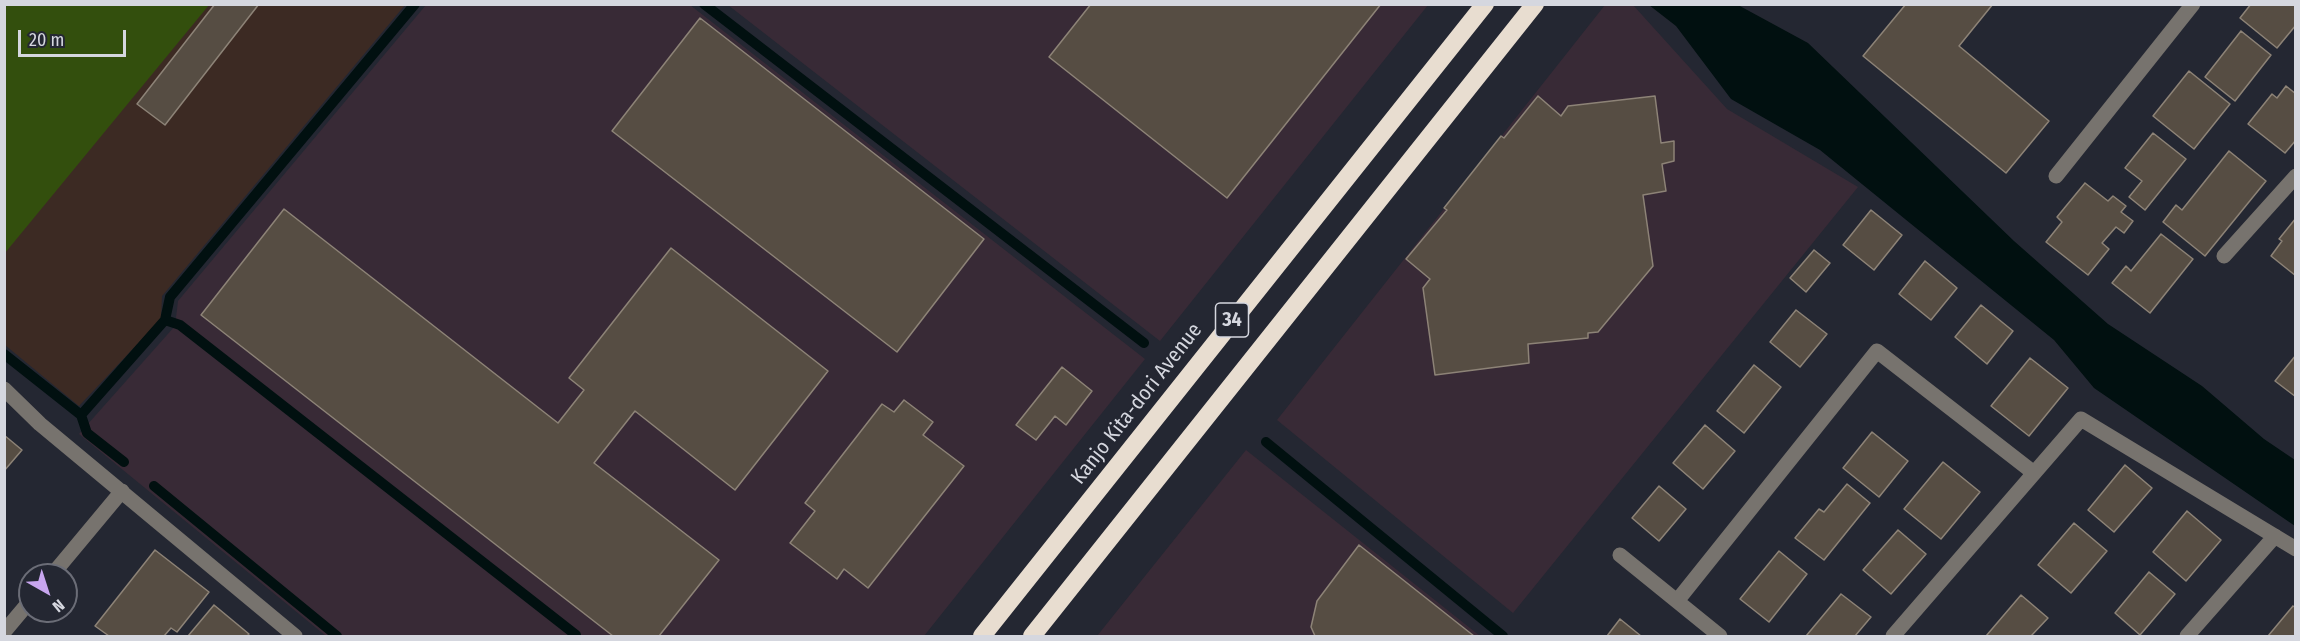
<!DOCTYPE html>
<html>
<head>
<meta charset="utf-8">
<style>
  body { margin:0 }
  #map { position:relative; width:2300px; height:641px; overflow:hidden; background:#242732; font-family:"Fira Sans Condensed",sans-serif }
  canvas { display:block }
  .frame { position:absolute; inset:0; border:6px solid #d5d7df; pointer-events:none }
  .north { position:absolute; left:18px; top:563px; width:60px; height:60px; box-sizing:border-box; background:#242732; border:2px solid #6b6d77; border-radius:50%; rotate:141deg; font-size:16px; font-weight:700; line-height:24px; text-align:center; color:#d5d7df }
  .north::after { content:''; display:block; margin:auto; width:21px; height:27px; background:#c8a6ef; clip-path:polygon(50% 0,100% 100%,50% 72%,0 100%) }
  .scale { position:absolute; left:18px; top:30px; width:108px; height:27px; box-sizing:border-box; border:3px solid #d5d7df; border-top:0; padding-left:8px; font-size:18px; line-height:21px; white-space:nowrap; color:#d5d7df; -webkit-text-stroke:4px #242732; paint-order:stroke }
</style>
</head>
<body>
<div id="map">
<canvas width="2300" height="641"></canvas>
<div class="frame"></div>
<div class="north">N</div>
<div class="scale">20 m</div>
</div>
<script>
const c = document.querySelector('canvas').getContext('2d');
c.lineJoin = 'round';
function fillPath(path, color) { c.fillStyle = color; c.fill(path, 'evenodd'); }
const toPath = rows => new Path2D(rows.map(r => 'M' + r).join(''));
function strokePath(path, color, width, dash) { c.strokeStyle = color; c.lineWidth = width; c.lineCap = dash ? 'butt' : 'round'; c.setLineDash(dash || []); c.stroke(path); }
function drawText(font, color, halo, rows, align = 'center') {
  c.font = font + ' "Fira Sans Condensed",sans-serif'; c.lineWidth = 4.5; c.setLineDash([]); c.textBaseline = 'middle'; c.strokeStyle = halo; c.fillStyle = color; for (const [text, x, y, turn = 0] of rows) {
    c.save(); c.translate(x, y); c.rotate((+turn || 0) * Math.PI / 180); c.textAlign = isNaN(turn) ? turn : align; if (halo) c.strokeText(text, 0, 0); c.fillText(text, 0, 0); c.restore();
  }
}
const commercial = toPath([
  [426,5,690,5,1145,359,924,636,326,636,79,434,175,326,178,301],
  [728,5,1428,5,1160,341],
  [1605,5,1633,5,1727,109,1858,187,1513,613,1277,420],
  [1246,450,1480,636,1097,636]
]);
const education = toPath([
  [4,5,405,5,162,296,161,319,79,406,5,345]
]);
const green = toPath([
  [5,4,209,5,5,253,4,5]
]);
const water = toPath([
  [1649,5,1738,5,1808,43,2014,241,2108,324,2202,386,2264,439,2295,460,2295,526,2094,388,2054,340,1820,150,1731,99,1676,26]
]);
const stream = toPath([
  [704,4,1144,343],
  [165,320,180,325,576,635],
  [4,354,81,415,165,320,170,297,415,4],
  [81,415,87,433,124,462],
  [1266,442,1503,636],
  [154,486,337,636]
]);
const building = toPath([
  [215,4,259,4,165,125,137,104,215,4],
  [1091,4,1381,4,1227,198,1049,57,1091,4],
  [1906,4,1993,4,1959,46,2049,121,2006,173,1863,56,1906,4],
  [2251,4,2296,4,2296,25,2277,48,2240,18,2251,4],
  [700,18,984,239,897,352,612,131,700,18],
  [2241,31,2271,55,2235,101,2205,77,2241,31],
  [2189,71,2230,104,2194,149,2153,116,2189,71],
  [2286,86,2296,94,2296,140,2285,153,2248,124,2272,94,2277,98,2286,86],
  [1538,96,1561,116,1568,106,1655,96,1661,143,1674,141,1674,161,1662,164,1666,191,1643,195,1653,266,1598,332,1588,333,1588,338,1528,344,1529,363,1435,375,1423,288,1430,279,1406,259,1447,210,1444,208,1501,136,1504,138,1538,96],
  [2153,133,2186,159,2145,210,2129,197,2142,181,2125,168,2153,133],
  [2229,151,2266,181,2205,256,2163,222,2176,205,2182,210,2229,151],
  [2085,183,2108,201,2113,196,2126,206,2121,212,2133,221,2124,233,2116,227,2102,243,2109,249,2088,275,2046,242,2062,222,2057,217,2085,183],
  [284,209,558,423,584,390,569,378,671,248,828,371,735,490,635,411,594,463,719,560,659,636,613,636,201,315,284,209],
  [1871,210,1902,235,1874,270,1843,245,1871,210],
  [2296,218,2296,276,2271,256,2282,241,2279,239,2296,218],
  [2161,234,2193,259,2150,313,2112,283,2126,266,2131,271,2161,234],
  [1814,250,1830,263,1806,292,1790,278,1814,250],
  [1925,261,1957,288,1931,320,1899,294,1925,261],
  [1981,305,2013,331,1987,364,1955,337,1981,305],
  [1796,310,1827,334,1800,367,1770,342,1796,310],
  [2296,355,2296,397,2275,381,2296,355],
  [2030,358,2068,388,2029,436,1991,406,2030,358],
  [1754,365,1781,387,1744,433,1717,411,1754,365],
  [1062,367,1092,391,1066,425,1055,416,1036,440,1016,425,1062,367],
  [904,400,933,422,923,435,964,466,868,588,844,569,837,579,790,543,815,511,805,503,882,404,894,412,904,400],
  [1705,425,1735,451,1703,489,1673,463,1705,425],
  [1872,432,1908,461,1879,497,1843,468,1872,432],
  [4,435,22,450,4,471,4,435],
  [1943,462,1980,492,1941,539,1904,509,1943,462],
  [2125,465,2152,488,2114,532,2088,510,2125,465],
  [1847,484,1870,503,1824,560,1795,538,1819,509,1824,512,1847,484],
  [1659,486,1686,509,1659,541,1632,518,1659,486],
  [2187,511,2221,540,2186,581,2153,552,2187,511],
  [2074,523,2107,551,2071,593,2038,565,2074,523],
  [1898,530,1926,554,1891,594,1863,570,1898,530],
  [1359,545,1474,636,1315,636,1311,627,1317,601,1359,545],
  [155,550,209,592,177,632,171,628,164,636,109,636,95,626,155,550],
  [1779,551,1807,574,1769,622,1740,599,1779,551],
  [2149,572,2175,594,2140,635,2115,613,2149,572],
  [1841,594,1871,617,1855,636,1806,636,1841,594],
  [2021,595,2048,618,2031,636,1986,636,2021,595],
  [214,605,249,634,247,636,188,636,214,605],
  [2293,606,2296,608,2296,636,2268,636,2293,606],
  [1620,619,1641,636,1607,636,1620,619]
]);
const minor = toPath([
  [2056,176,2193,4],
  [2224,256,2296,176],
  [4,389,40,424,295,636],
  [1620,555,1720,636],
  [52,575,122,491],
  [1677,601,1877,351,2034,473],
  [4,632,30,601],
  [1893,636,2081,419,2296,549],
  [2187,636,2275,536]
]);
const highway = toPath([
  [982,636,1485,4],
  [1032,636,1535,4]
]);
const shields = [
  [1232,320,33]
];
const shieldNames = [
  ["34",1232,320]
];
const streetNames = [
  ["Kanjo Kita-dori Avenue",1137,404,-52]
];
fillPath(commercial, '#382a36');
fillPath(education, '#3c2a23');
fillPath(green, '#334f0d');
fillPath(water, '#011010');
strokePath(stream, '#011010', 10);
fillPath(building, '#564d43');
strokePath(building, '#8d8377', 1.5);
strokePath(minor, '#77736e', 15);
strokePath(highway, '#e8ddd0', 18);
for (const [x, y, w] of shields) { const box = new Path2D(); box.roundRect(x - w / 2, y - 17, w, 34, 4.5); c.fillStyle = '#242732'; c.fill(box); strokePath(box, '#d5d7df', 1.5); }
drawText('bold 20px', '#d5d7df', null, shieldNames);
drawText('21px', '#d5d7df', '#242732', streetNames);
</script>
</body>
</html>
